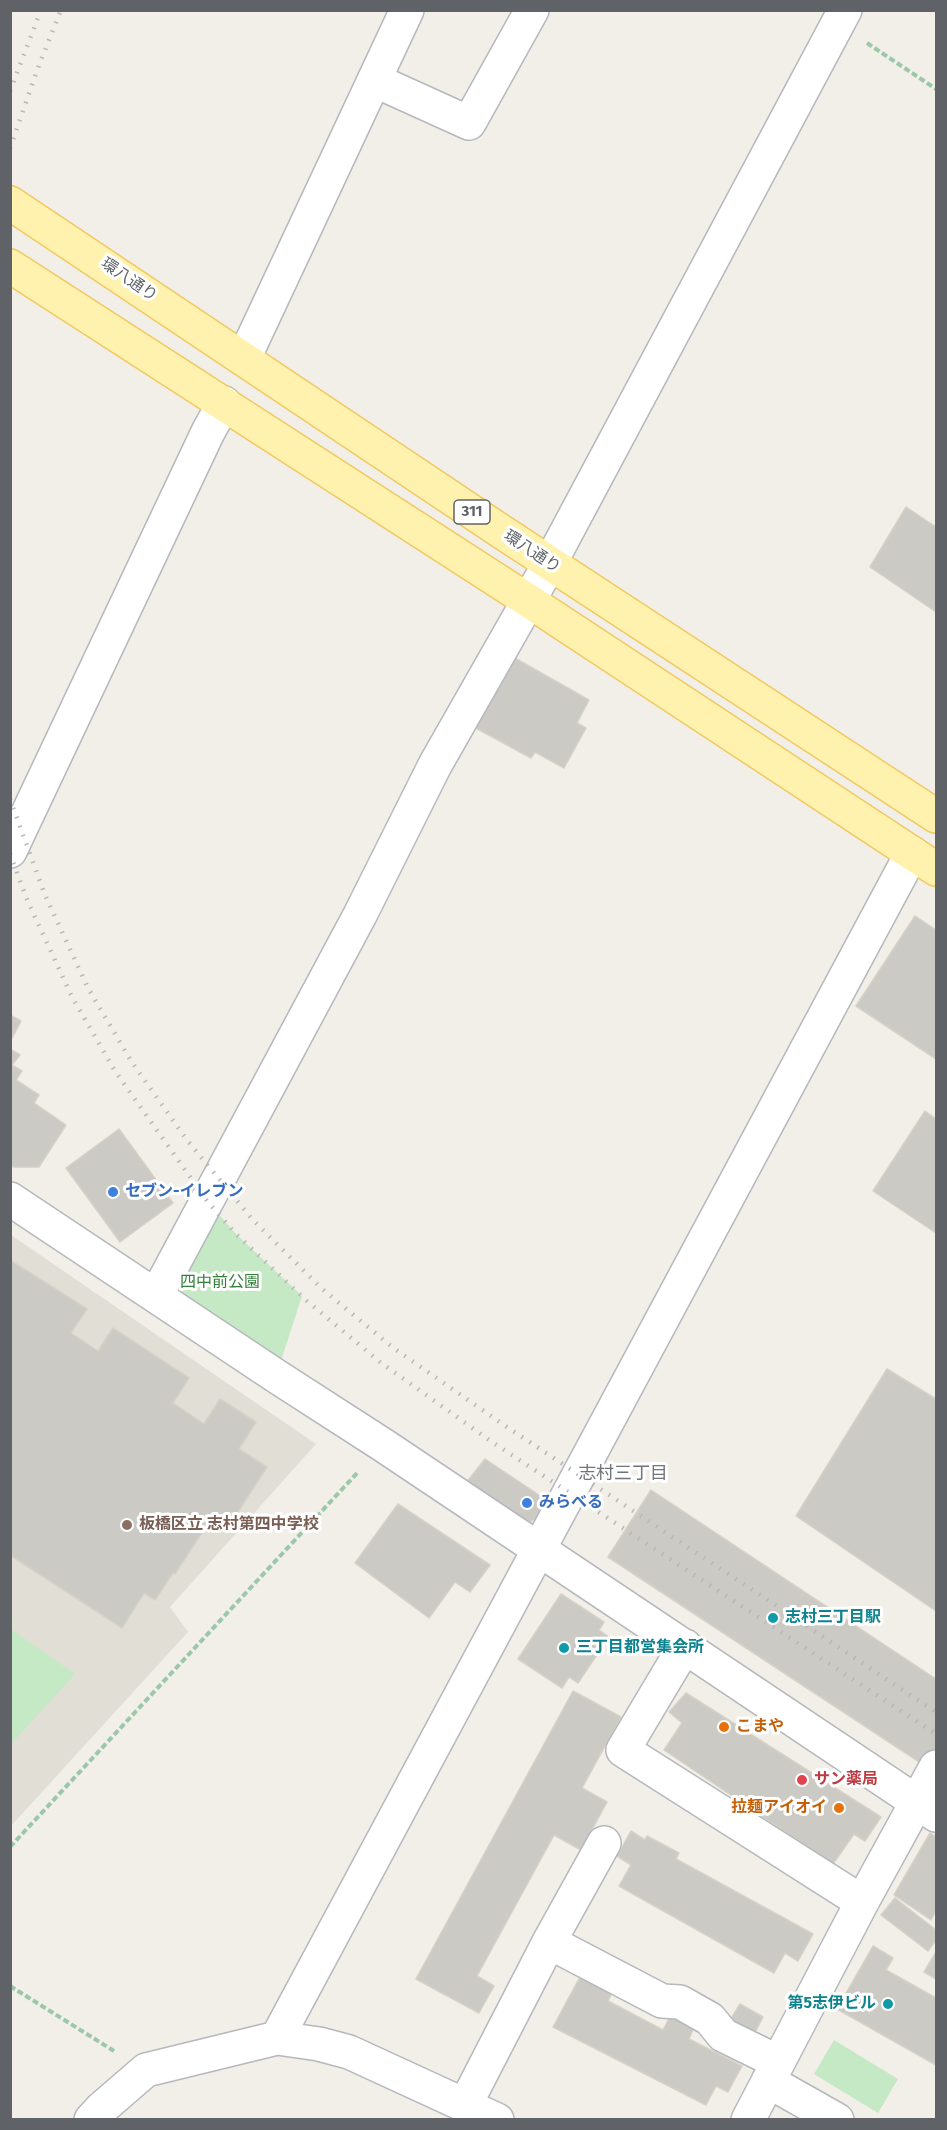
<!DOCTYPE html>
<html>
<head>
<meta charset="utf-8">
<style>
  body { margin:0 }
  #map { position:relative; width:947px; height:2130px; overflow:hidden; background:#f1efe8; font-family:"Fira Sans",sans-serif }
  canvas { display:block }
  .frame { position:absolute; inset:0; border:12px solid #5f6368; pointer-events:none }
</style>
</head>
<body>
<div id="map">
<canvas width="947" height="2130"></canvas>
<div class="frame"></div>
</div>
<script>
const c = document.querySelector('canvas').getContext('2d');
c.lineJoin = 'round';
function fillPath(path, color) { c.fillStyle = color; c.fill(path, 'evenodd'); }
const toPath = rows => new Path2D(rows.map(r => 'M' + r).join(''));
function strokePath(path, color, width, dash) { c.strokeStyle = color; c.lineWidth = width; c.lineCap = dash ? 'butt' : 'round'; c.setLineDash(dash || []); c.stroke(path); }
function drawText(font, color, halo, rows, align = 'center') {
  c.font = font + ' "Fira Sans","Noto Sans JP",sans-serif'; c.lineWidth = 6; c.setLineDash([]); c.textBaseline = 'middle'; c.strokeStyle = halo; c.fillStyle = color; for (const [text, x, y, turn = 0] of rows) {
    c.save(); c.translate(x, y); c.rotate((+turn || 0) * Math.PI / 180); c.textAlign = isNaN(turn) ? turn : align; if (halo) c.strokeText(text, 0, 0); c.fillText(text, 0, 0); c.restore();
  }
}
const education = toPath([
  [11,1235,316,1444,170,1607,188,1632,11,1826]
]);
const green = toPath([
  [207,1201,236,1234,302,1296,276,1376,156,1296],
  [11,1629,75,1674,11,1744],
  [834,2040,898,2079,878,2113,814,2074]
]);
const building = toPath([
  [906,507,936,527,936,612,870,567,906,507],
  [513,657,589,700,577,723,586,728,564,768,535,752,531,758,474,727,513,657],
  [915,916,936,930,936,1059,856,1006,915,916],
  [10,1015,21,1021,10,1042,10,1015],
  [10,1049,20,1055,12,1065,22,1071,16,1080,39,1095,34,1103,66,1125,39,1167,14,1167,10,1165,10,1049],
  [925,1111,936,1119,936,1233,873,1191,925,1111],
  [119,1129,173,1203,120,1242,66,1168,119,1129],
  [10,1260,87,1309,71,1333,98,1351,113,1328,189,1378,173,1403,204,1424,220,1399,256,1422,239,1449,267,1467,236,1515,231,1512,220,1529,209,1522,175,1574,173,1573,155,1600,144,1593,122,1628,10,1555,10,1260],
  [887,1369,936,1399,936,1611,796,1516,887,1369],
  [485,1459,551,1503,543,1517,520,1525,466,1483,485,1459],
  [651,1490,936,1679,936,1773,608,1557,651,1490],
  [398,1504,490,1565,470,1592,455,1582,429,1618,355,1563,398,1504],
  [561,1594,604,1622,599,1630,609,1637,578,1683,569,1677,562,1688,518,1659,561,1594],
  [573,1691,621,1717,582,1788,607,1802,581,1850,554,1835,477,1976,494,1986,479,2013,416,1979,573,1691],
  [686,1693,881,1817,865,1841,854,1834,833,1864,664,1750,682,1723,669,1712,686,1693],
  [631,1831,645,1840,647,1836,679,1853,676,1859,813,1934,798,1961,785,1953,774,1973,619,1886,631,1865,617,1856,631,1831],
  [930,1833,936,1837,936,1911,931,1920,894,1895,930,1833],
  [895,1898,936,1930,936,1940,928,1951,881,1915,895,1898],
  [873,1946,893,1958,886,1970,936,1998,936,2065,837,2009,873,1946],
  [936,1952,936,1979,924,1972,936,1952],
  [580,1977,612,1993,608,2001,663,2030,673,2011,696,2023,689,2039,742,2066,728,2092,716,2086,706,2105,553,2027,580,1977],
  [740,2004,763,2017,753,2036,729,2022,740,2004]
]);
const path = toPath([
  [867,43,936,89],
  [10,1847,359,1471],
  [10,1986,114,2051]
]);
const minor = toPath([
  [374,80,469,123,532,10],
  [244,358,407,10],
  [10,851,208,432,224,403],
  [10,1199,276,1376,383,1445,936,1815],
  [156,1296,360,915,435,765,550,563,845,10],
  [685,1646,623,1750,862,1902],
  [549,1942,662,2001,680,2002,710,2019,723,2035,778,2062],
  [277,2038,912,853],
  [768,2081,837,2120],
  [465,2105,549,1942,604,1843],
  [91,2120,102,2108,146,2070,277,2038,319,2044,349,2052,497,2120],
  [748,2120,862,1902,936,1767]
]);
const major = toPath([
  [10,203,502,532,936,816],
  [10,266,529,601,936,869]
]);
const rail = toPath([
  [10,91,41,10],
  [10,148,39,65,61,10],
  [10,799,45,895,88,988,131,1061,187,1140,252,1219,320,1287,392,1347,504,1425,936,1712],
  [10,854,28,902,72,997,115,1071,207,1201,236,1234,307,1301,380,1362,492,1442,936,1734]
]);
const markers = [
  [113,1192,6,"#3f7fe0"],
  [527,1503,6,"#3f7fe0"],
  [127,1525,6,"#8d6e63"],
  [773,1618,6,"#0f9aa8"],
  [564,1648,6,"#0f9aa8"],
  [724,1727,6,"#e8710a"],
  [802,1780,6,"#e0444e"],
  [839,1808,6,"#e8710a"],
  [888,2004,6,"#0f9aa8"]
];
const shields = [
  [472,512,36]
];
const shieldNames = [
  ["311",472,512]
];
const streetNames = [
  ["環八通り",129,280,34],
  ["環八通り",532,552,33]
];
const shopNames = [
  ["セブン-イレブン",125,1192],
  ["みらべる",539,1503]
];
const parkNames = [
  ["四中前公園",220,1283]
];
const educationNames = [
  ["板橋区立 志村第四中学校",139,1525]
];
const cultureNames = [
  ["志村三丁目駅",785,1618],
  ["三丁目都営集会所",576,1648],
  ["第5志伊ビル",876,2004,"right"]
];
const foodNames = [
  ["こまや",736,1727],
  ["拉麺アイオイ",827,1808,"right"]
];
const healthNames = [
  ["サン薬局",814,1780]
];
const neighbourhoodNames = [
  ["志村三丁目",623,1474]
];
fillPath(education, '#e1ded6');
fillPath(green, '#c5e8c5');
fillPath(building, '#cccac5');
strokePath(building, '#d6d1c6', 1.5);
strokePath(minor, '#b5b8bc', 36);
strokePath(major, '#f2c960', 36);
strokePath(path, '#9cc7a9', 4, [6, 3]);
strokePath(minor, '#fff', 33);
strokePath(major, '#fff2af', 33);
strokePath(rail, '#b6b7b8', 4.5, [1.5, 8]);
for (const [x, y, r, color] of markers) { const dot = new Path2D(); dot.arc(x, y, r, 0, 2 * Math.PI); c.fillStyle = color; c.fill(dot); strokePath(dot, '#fff', 2); }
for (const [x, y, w] of shields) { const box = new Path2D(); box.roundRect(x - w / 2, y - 12, w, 24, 4.5); c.fillStyle = '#fff'; c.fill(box); strokePath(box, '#5f6368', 1.5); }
drawText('bold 15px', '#5f6368', null, shieldNames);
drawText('16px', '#5f6368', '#fff', streetNames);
drawText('bold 16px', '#366cbe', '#fff', shopNames, 'left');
drawText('16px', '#348238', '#fff', parkNames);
drawText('bold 16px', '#785e54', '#fff', educationNames, 'left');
drawText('bold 16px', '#0d838f', '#fff', cultureNames, 'left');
drawText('bold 16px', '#c56008', '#fff', foodNames, 'left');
drawText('bold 16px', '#be3a42', '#fff', healthNames, 'left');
drawText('18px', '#70757a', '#fff', neighbourhoodNames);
</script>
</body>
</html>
